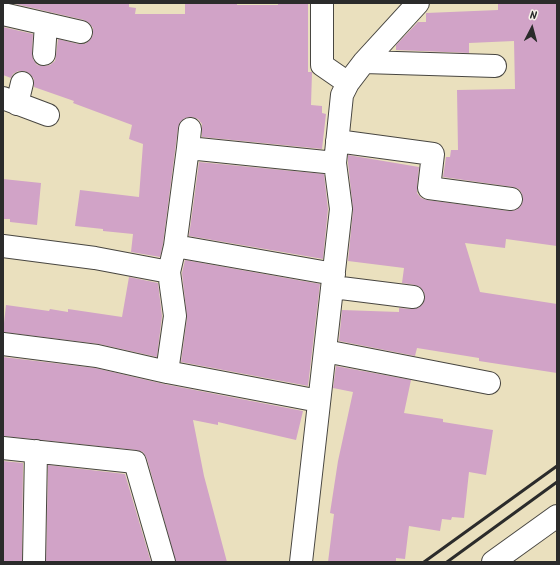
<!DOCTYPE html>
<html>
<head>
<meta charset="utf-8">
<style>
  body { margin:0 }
  #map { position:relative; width:560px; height:565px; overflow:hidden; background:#eae0be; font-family:Kalam,sans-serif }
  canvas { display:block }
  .frame { position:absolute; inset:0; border:4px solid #2b2b2b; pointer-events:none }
  .north { position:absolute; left:512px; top:8px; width:40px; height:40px; -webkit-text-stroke:3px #f7f3e8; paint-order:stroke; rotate:6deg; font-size:11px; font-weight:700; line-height:16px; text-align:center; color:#2b2b2b }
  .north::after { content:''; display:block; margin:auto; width:14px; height:18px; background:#2b2b2b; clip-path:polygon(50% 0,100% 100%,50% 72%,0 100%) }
</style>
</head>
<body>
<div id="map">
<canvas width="560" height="565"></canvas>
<div class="frame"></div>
<div class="north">N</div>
</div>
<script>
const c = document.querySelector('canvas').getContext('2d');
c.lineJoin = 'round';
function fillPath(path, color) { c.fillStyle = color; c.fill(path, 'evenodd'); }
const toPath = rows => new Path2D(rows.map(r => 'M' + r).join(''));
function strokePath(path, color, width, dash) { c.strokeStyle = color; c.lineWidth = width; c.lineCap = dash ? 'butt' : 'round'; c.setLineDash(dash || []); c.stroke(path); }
const building = toPath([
  [11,3,129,3,129,7,136,8,135,14,185,14,185,3,237,3,237,5,278,5,278,3,308,3,308,72,312,72,311,105,322,106,322,113,326,114,322,149,202,137,202,124,198,119,192,117,185,118,180,122,178,128,163,244,160,257,131,252,133,234,103,231,103,229,75,226,80,190,139,197,143,144,129,139,132,125,73,103,74,101,34,87,34,79,30,74,25,71,18,71,13,74,11,78,3,75,3,27,33,34,32,53,33,59,37,65,44,66,50,65,55,61,56,55,58,39,78,44,85,44,90,40,93,35,93,28,89,23,84,20],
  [498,3,557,3,557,246,506,239,505,248,465,243,480,292,557,304,557,373,479,361,479,358,417,348,415,356,339,341,342,310,399,312,399,308,411,309,418,308,423,304,425,298,424,292,420,287,415,285,402,283,404,268,348,261,353,210,348,163,348,155,419,167,417,187,417,193,421,198,427,200,509,211,516,210,521,206,523,200,522,194,519,189,513,187,443,177,446,157,450,157,451,150,458,150,457,90,515,89,514,41,469,43,469,53,396,50,396,45,418,22,426,22,426,13,498,10],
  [199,162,324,174,328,209,323,259,189,236],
  [3,179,41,183,37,225,10,222,10,219,3,219],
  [185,260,320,284,308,386,181,362,187,318,182,273],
  [129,277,158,283,162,316,157,357,99,344,3,332,6,305,49,311,50,309,68,312,68,309,122,317],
  [3,357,95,368,164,384,303,411,296,440,218,422,218,425,193,420,204,476,227,562,176,562,147,459,143,452,136,450,3,436],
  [336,366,411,380,404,413,443,419,443,422,493,430,486,475,469,472,464,518,452,517,451,520,442,519,440,531,409,526,405,559,396,558,396,562,328,562,334,514,330,513,338,461,353,392,333,388],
  [3,461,23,463,22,562,3,562],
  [48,465,125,474,151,562,46,562]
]);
const minor = toPath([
  [322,3,322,65,348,83],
  [3,14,81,32],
  [44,54,46,24],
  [364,62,495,66],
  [3,98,48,115],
  [17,104,22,83],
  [337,141,433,154,429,188,511,199],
  [188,148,190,129],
  [3,246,95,258,169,272,175,246,334,274],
  [175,246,188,148,335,163],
  [333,287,413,297],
  [3,344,97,356,167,372,319,401],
  [325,351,489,383],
  [167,372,175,316,169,272],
  [3,448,135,462,164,562],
  [34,562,36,451],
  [301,562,341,209,335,163,342,95,348,83,364,62,418,3],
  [493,562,557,516]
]);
const rail = toPath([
  [424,562,557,466],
  [447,562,557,482]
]);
fillPath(building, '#d1a3c7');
strokePath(minor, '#484641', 24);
strokePath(minor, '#fff', 22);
strokePath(rail, '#2b2b2b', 3);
</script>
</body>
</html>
